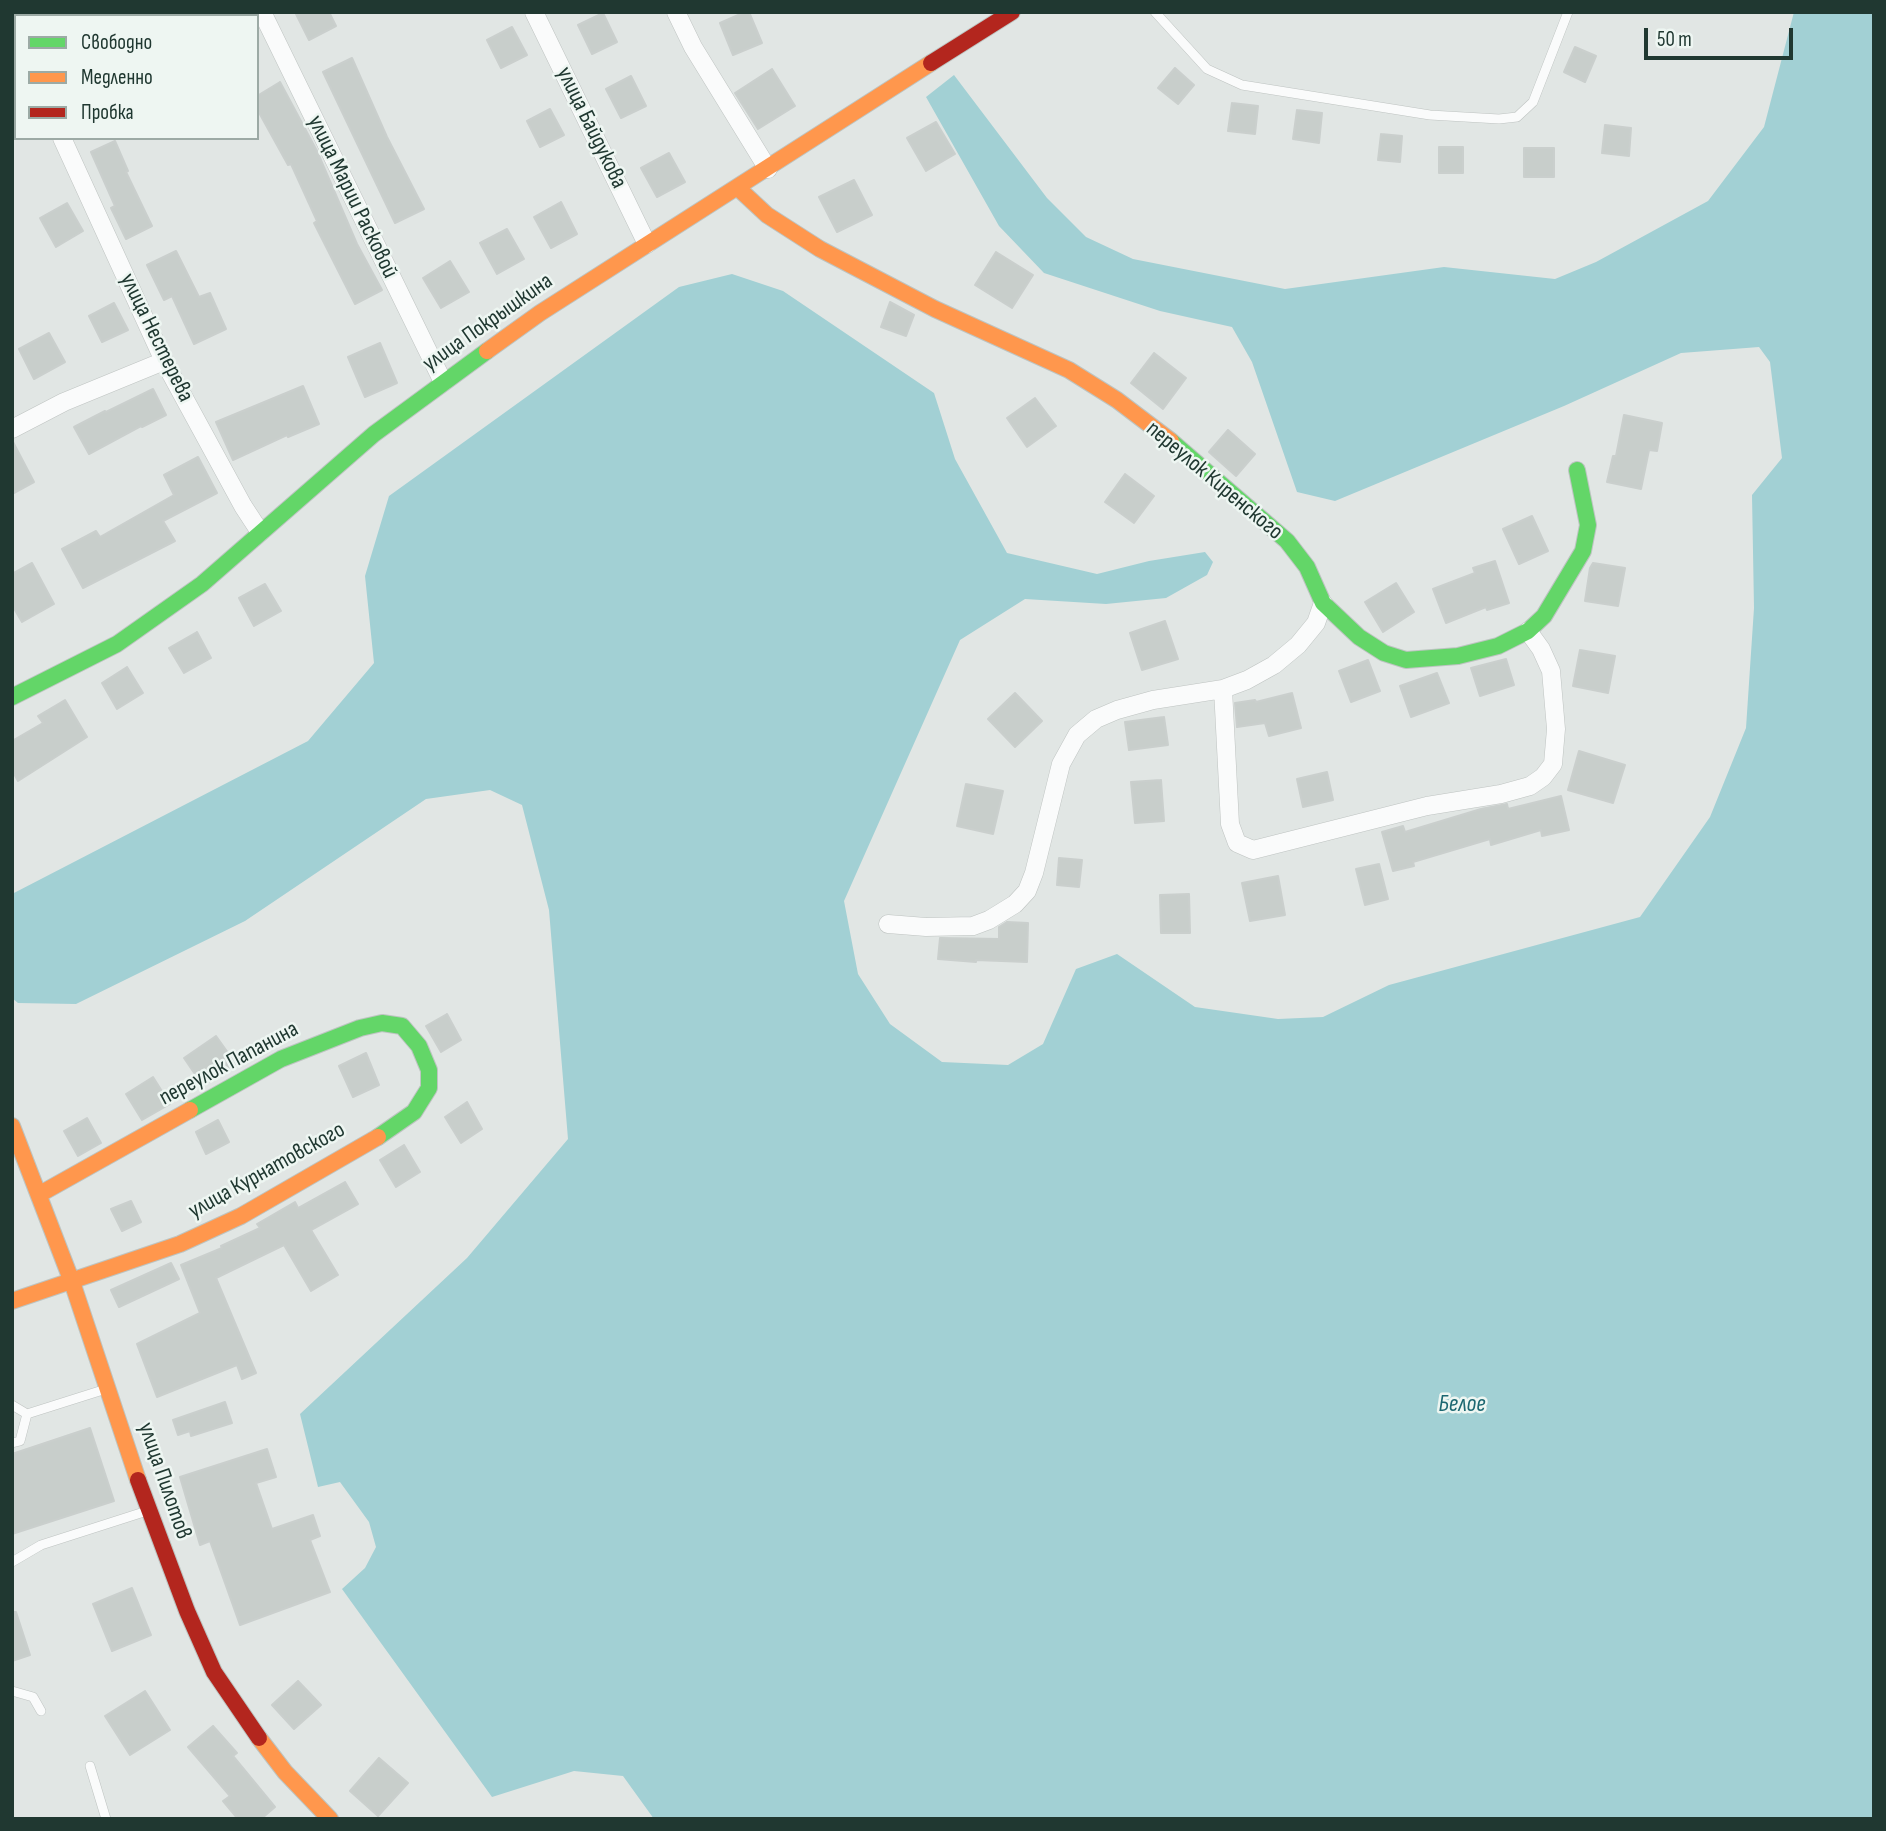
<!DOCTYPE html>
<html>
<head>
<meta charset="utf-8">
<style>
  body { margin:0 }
  #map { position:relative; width:1886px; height:1831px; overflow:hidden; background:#e1e6e4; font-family:"Sofia Sans Condensed",sans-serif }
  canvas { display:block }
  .frame { position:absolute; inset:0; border:14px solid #203831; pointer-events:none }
  .legend { position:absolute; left:14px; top:14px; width:245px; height:126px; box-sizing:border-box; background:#eef6f2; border:2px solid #9caaa5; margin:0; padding:9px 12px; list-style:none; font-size:21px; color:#203831 }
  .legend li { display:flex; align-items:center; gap:14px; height:35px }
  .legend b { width:35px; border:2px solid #9caaa5 }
  .scale { position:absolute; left:1644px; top:28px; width:149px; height:32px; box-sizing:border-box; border:4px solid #203831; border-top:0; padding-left:9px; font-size:21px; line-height:24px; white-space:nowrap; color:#203831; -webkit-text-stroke:5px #eef6f2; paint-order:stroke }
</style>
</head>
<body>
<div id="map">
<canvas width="1886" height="1831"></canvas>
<div class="frame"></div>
<ul class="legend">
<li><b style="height:9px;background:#63d668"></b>Свободно</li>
<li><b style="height:9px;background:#ff974d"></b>Медленно</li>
<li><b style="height:9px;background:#b3261e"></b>Пробка</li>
</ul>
<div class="scale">50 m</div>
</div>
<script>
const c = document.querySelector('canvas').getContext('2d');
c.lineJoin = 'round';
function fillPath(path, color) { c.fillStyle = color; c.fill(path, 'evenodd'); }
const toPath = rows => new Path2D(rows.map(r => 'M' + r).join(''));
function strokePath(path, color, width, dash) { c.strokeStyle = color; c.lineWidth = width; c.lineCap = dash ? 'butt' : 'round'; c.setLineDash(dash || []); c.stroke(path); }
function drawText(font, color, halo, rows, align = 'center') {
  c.font = font + ' "Sofia Sans Condensed",sans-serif'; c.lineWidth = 5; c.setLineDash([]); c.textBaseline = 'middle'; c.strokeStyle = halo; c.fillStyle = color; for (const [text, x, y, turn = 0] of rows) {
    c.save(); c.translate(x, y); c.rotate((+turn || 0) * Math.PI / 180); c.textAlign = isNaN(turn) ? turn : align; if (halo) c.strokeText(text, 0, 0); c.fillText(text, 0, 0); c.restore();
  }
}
const water = toPath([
  [1794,12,1874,12,1874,1819,654,1819,623,1776,574,1771,492,1797,342,1589,365,1568,376,1547,369,1522,340,1482,318,1487,300,1414,467,1258,568,1139,549,910,522,805,490,790,426,799,245,921,76,1004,18,1003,12,998,12,894,308,741,374,663,365,576,389,496,679,287,732,274,783,291,934,393,955,459,1007,553,1097,574,1149,561,1205,552,1213,562,1207,575,1166,598,1106,604,1025,599,960,640,844,901,858,974,890,1024,942,1062,1008,1065,1043,1044,1076,969,1117,954,1195,1007,1278,1019,1323,1017,1389,985,1640,917,1710,817,1746,728,1754,608,1752,495,1782,458,1770,362,1759,347,1681,353,1564,406,1335,501,1297,492,1252,362,1232,327,1160,311,1044,273,999,226,926,97,954,75,1047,198,1086,237,1133,259,1285,289,1444,267,1555,279,1596,262,1708,201,1764,127]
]);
const building = toPath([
  [295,12,329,12,336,26,309,40,295,12],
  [745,12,749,12,762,43,733,55,720,23,745,12],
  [603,13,617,42,592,54,578,25,603,13],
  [512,27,527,55,501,68,487,40,512,27],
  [1575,47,1596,56,1585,82,1564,72,1575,47],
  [352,58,387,137,424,209,395,223,323,72,352,58],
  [1175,68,1194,85,1178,104,1158,88,1175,68],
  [772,69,795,106,758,129,735,93,772,69],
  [631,76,646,106,621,118,606,89,631,76],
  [280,82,317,151,357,244,382,290,355,304,314,223,317,221,291,164,288,165,257,109,257,96,280,82],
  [1232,103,1258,106,1255,134,1228,131,1232,103],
  [550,109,564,135,540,147,527,121,550,109],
  [1297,110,1322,113,1319,143,1293,139,1297,110],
  [936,122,955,154,926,171,907,138,936,122],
  [1605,125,1631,128,1629,156,1602,153,1605,125],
  [1381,134,1402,136,1400,162,1378,160,1381,134],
  [115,141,128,171,126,172,152,226,126,239,111,208,115,206,91,152,115,141],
  [1439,147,1463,147,1463,173,1439,173,1439,147],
  [1524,148,1554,148,1554,177,1524,177,1524,148],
  [669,153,685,182,657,197,641,168,669,153],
  [854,180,872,215,837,232,819,197,854,180],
  [561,202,577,234,551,248,534,217,561,202],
  [67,203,83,231,56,247,40,218,67,203],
  [507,229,524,259,497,274,480,243,507,229],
  [176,251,199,297,210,293,226,329,194,344,172,296,164,300,147,265,176,251],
  [996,252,1033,275,1012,308,975,285,996,252],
  [450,261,469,292,441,308,423,278,450,261],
  [890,302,914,315,906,336,881,327,890,302],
  [114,303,128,330,102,342,89,316,114,303],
  [49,333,65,362,34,379,19,349,49,333],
  [380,343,397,383,365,397,348,357,380,343],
  [1154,353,1186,378,1163,409,1131,383,1154,353],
  [303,386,319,424,288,437,287,435,233,460,216,422,303,386],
  [153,389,166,415,142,427,141,426,89,454,74,427,105,411,106,412,153,389],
  [1035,398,1056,426,1027,447,1007,418,1035,398],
  [1624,415,1662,423,1657,451,1649,450,1641,489,1607,482,1613,456,1616,456,1624,415],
  [1228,430,1255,454,1236,476,1209,452,1228,430],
  [12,440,34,482,12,494,12,440],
  [198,457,217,493,163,521,175,541,83,588,62,549,96,531,100,537,174,495,164,475,198,457],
  [1125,474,1154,496,1134,523,1105,502,1125,474],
  [1532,516,1548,551,1519,564,1503,529,1532,516],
  [1495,561,1509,603,1487,610,1486,607,1446,623,1433,589,1475,573,1473,568,1495,561],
  [32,563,54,604,22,622,12,605,12,574,32,563],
  [1593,563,1625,568,1618,606,1585,601,1590,568,1593,563],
  [1396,583,1414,612,1383,632,1365,602,1396,583],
  [265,584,281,611,254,626,239,598,265,584],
  [1165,621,1178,659,1142,670,1130,633,1165,621],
  [197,632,211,658,184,673,169,648,197,632],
  [1580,650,1615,656,1608,693,1573,686,1580,650],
  [1506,659,1514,685,1480,696,1471,668,1506,659],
  [1368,660,1380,691,1351,702,1339,671,1368,660],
  [127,667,143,693,117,709,102,683,127,667],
  [1437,673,1449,703,1411,717,1400,686,1437,673],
  [1015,693,1042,721,1015,747,988,719,1015,693],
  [1292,693,1301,728,1269,736,1265,723,1237,727,1235,703,1255,700,1256,702,1292,693],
  [65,700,87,737,18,781,12,770,12,741,43,723,38,716,65,700],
  [1164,717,1168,745,1129,750,1125,722,1164,717],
  [1579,751,1625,765,1613,803,1568,790,1579,751],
  [1327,772,1333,800,1303,807,1297,779,1327,772],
  [1161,780,1164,821,1135,823,1131,782,1161,780],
  [966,784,1003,791,993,834,957,826,966,784],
  [1561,796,1569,830,1542,836,1541,830,1491,845,1490,839,1413,862,1414,866,1393,871,1382,832,1403,826,1405,832,1481,809,1507,804,1508,809,1561,796],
  [1059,858,1082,860,1079,887,1057,885,1059,858],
  [1379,864,1388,899,1365,905,1356,869,1379,864],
  [1278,876,1285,915,1250,921,1242,883,1278,876],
  [1189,894,1190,933,1161,933,1160,895,1189,894],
  [1007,922,1028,923,1027,962,976,960,976,962,938,959,940,938,999,939,999,927,1007,922],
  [447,1014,461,1040,441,1052,426,1026,447,1014],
  [216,1036,236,1064,203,1086,184,1058,216,1036],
  [366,1053,379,1085,353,1097,339,1066,366,1053],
  [153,1077,170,1104,142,1120,126,1094,153,1077],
  [467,1102,482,1129,461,1143,445,1117,467,1102],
  [87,1118,101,1143,78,1156,64,1131,87,1118],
  [218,1120,229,1142,206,1154,196,1132,218,1120],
  [404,1145,420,1172,396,1187,380,1160,404,1145],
  [345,1182,358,1204,311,1230,338,1275,311,1291,284,1245,216,1278,256,1373,242,1379,237,1365,157,1397,137,1344,200,1313,181,1265,222,1248,221,1246,260,1228,257,1224,295,1202,298,1208,345,1182],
  [131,1201,141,1222,122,1231,111,1209,131,1201],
  [171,1263,179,1279,119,1307,111,1290,171,1263],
  [225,1402,232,1423,191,1436,190,1431,178,1435,173,1420,225,1402],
  [90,1428,114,1501,12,1534,12,1454,90,1428],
  [267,1449,276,1477,256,1483,272,1529,313,1515,320,1536,310,1540,330,1592,240,1625,210,1541,200,1545,180,1477,267,1449],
  [132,1588,151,1635,112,1651,93,1604,132,1588],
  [12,1612,16,1612,30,1655,12,1661,12,1612],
  [298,1681,321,1705,294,1729,272,1705,298,1681],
  [145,1691,170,1730,130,1755,105,1716,145,1691],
  [213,1726,237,1753,233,1756,275,1807,261,1819,238,1819,223,1801,230,1796,188,1747,213,1726],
  [379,1758,408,1783,378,1816,350,1791,379,1758]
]);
const lane = toPath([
  [1155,12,1207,69,1242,85,1430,115,1499,119,1517,117,1533,102,1568,12],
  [12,1405,27,1414,106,1389],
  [12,1443,20,1441,27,1414],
  [12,1562,41,1545,147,1511],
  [12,1691,33,1697,41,1711],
  [90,1766,106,1819]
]);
const street = toPath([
  [262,12,443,382],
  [534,12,647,244],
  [676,12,693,47,768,169],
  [12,31,16,38],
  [62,138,164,361,243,506,260,532],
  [12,429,64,402,164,361],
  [1223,689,1230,824,1237,843,1253,850,1427,806,1501,794,1530,786,1543,777,1553,764,1556,729,1551,671,1541,649,1528,631],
  [888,924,926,927,973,926,989,920,1015,904,1027,891,1034,873,1061,764,1077,735,1096,719,1117,710,1153,700,1223,689,1247,680,1274,665,1298,645,1316,623,1323,603]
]);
const fast = toPath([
  [1171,441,1287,541,1307,567,1323,603,1359,637,1384,653,1406,660,1458,656,1498,646,1528,631,1544,616,1583,551,1588,525,1577,470],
  [12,697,117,644,202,584,374,434,487,351],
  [190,1110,281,1059,360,1028,382,1023,402,1026,419,1046,429,1070,429,1088,414,1112,378,1137]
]);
const slow = toPath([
  [738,188,767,215,820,249,935,309,1069,370,1117,400,1171,441],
  [487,351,540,313,931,63],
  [12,1126,72,1282,138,1480],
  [40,1194,190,1110],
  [12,1301,180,1244,241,1216,378,1137],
  [259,1738,285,1772,330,1819]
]);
const jam = toPath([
  [931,63,1012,12],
  [138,1480,187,1611,214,1672,259,1738]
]);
const streetNames = [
  ["улица Байдукова",591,128,64],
  ["улица Марии Расковой",352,197,64],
  ["улица Покрышкина",488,323,-35],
  ["улица Нестерева",156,338,64],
  ["переулок Киренского",1214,481,40],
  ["переулок Папанина",229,1064,-28],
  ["улица Курнатовского",267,1171,-29],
  ["улица Пилотов",164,1481,71]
];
const waterNames = [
  ["Белое",1462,1405]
];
fillPath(water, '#a2d0d4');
fillPath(building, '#c8cecb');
strokePath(building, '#cacfcd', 2);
strokePath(lane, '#bec3c1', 10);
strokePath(street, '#bec3c1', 19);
strokePath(fast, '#bdc4c1', 18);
strokePath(slow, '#bdc4c1', 18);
strokePath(jam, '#bdc4c1', 18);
strokePath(lane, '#fafbfb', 9);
strokePath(street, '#fafbfb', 18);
strokePath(fast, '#63d668', 16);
strokePath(slow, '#ff974d', 16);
strokePath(jam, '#b3261e', 16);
drawText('23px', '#203831', '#eef6f2', streetNames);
drawText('italic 24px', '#1d6872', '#eef6f2', waterNames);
</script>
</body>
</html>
